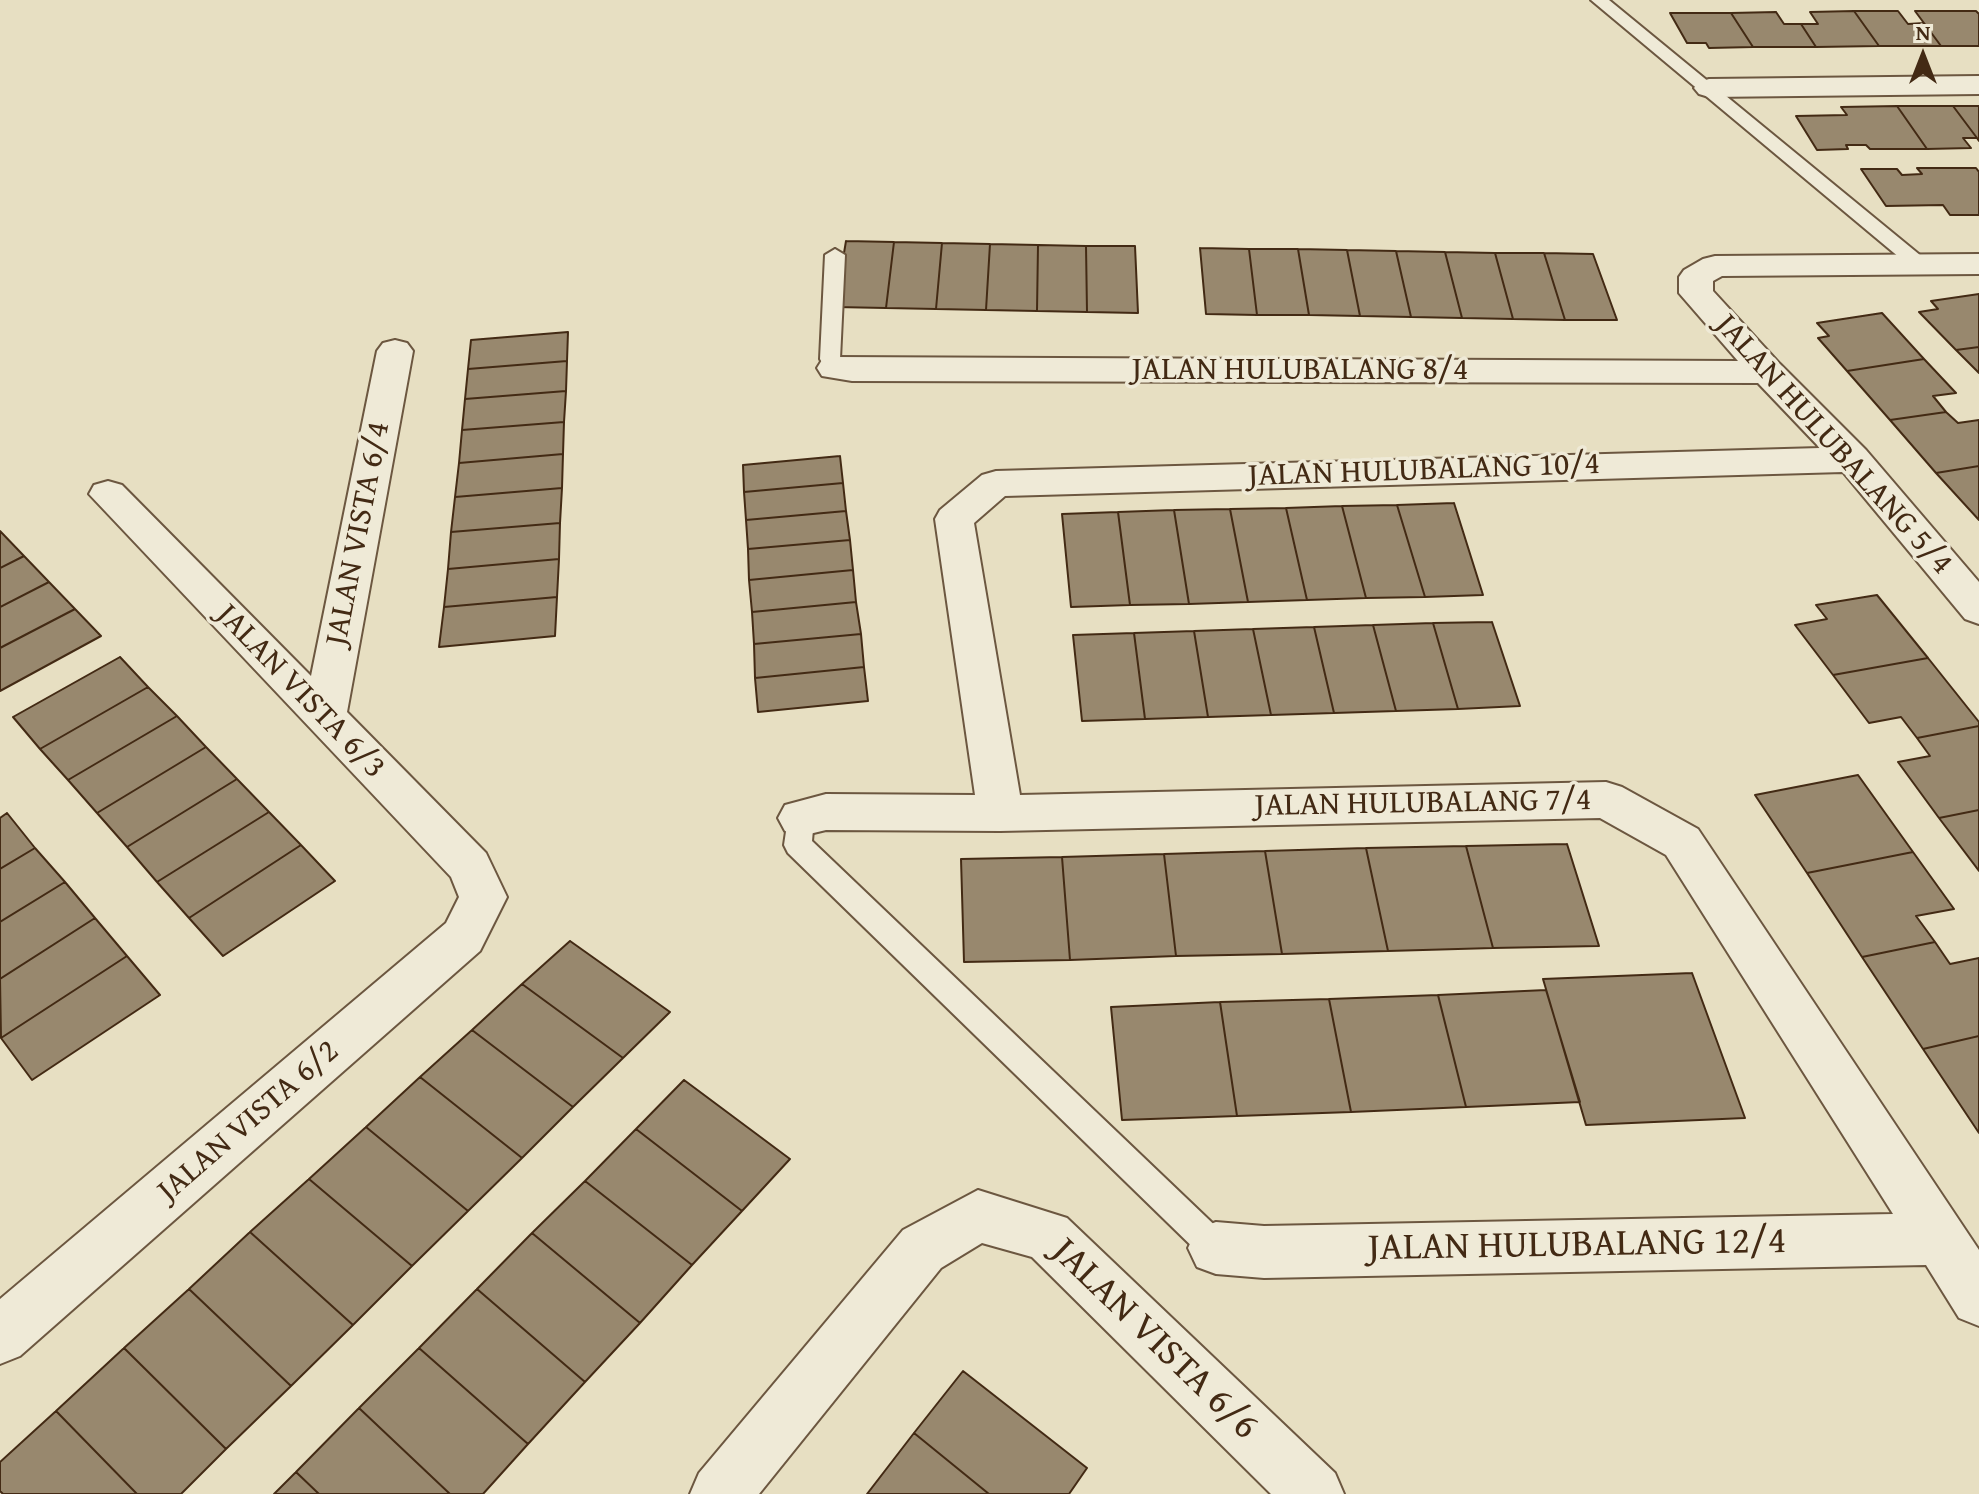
<!DOCTYPE html>
<html>
<head>
<meta charset="utf-8">
<style>
  body { margin:0 }
  #map { position:relative; width:1979px; height:1494px; overflow:hidden; background:#e7dfc2; font-family:"Gentium Book Plus",serif }
  canvas { display:block }
  .north { position:absolute; left:1883px; top:16px; width:80px; height:80px; -webkit-text-stroke:6px #efead7; paint-order:stroke; rotate:0deg; font-size:22px; font-weight:700; line-height:32px; text-align:center; color:#432a14 }
  .north::after { content:''; display:block; margin:auto; width:28px; height:36px; background:#432a14; clip-path:polygon(50% 0,100% 100%,50% 72%,0 100%) }
</style>
</head>
<body>
<div id="map">
<canvas width="1979" height="1494"></canvas>
<div class="north">N</div>
</div>
<script>
const c = document.querySelector('canvas').getContext('2d');
c.lineJoin = 'round';
function fillPath(path, color) { c.fillStyle = color; c.fill(path, 'evenodd'); }
const toPath = rows => new Path2D(rows.map(r => 'M' + r).join(''));
function strokePath(path, color, width, dash) { c.strokeStyle = color; c.lineWidth = width; c.lineCap = dash ? 'butt' : 'round'; c.setLineDash(dash || []); c.stroke(path); }
function drawText(font, color, halo, rows, align = 'center') {
  c.font = font + ' "Gentium Book Plus",serif'; c.lineWidth = 7; c.setLineDash([]); c.textBaseline = 'middle'; c.strokeStyle = halo; c.fillStyle = color; for (const [text, x, y, turn = 0] of rows) {
    c.save(); c.translate(x, y); c.rotate((+turn || 0) * Math.PI / 180); c.textAlign = isNaN(turn) ? turn : align; if (halo) c.strokeText(text, 0, 0); c.fillText(text, 0, 0); c.restore();
  }
}
const building = toPath([
  [1854,11,1898,11,1908,24,1924,23,1941,46,1879,46,1854,11],
  [1854,11,1879,46,1816,47,1801,24,1818,24,1810,12,1854,11],
  [1915,11,1976,11,1979,14,1979,46,1941,46,1915,11],
  [1776,12,1784,24,1801,24,1816,47,1753,47,1731,13,1776,12],
  [1670,13,1731,13,1753,47,1709,48,1706,43,1687,43,1670,13],
  [1897,106,1927,149,1870,149,1866,145,1846,145,1848,149,1817,150,1796,116,1847,115,1841,107,1897,106],
  [1897,106,1953,106,1977,138,1963,138,1971,148,1927,149,1897,106],
  [1953,106,1979,106,1979,141,1977,138,1953,106],
  [1917,168,1976,168,1979,172,1979,215,1950,215,1943,205,1886,206,1861,169,1897,169,1902,175,1922,174,1917,168],
  [846,241,894,242,886,308,835,307,846,241],
  [894,242,942,243,936,309,886,308,894,242],
  [942,243,990,244,986,310,936,309,942,243],
  [990,244,1038,245,1037,311,986,310,990,244],
  [1038,245,1086,246,1087,312,1037,311,1038,245],
  [1086,246,1135,246,1138,313,1087,312,1086,246],
  [1200,248,1249,249,1257,315,1206,314,1200,248],
  [1249,249,1298,249,1309,315,1257,315,1249,249],
  [1298,249,1347,250,1360,316,1309,315,1298,249],
  [1347,250,1396,251,1411,317,1360,316,1347,250],
  [1396,251,1445,252,1462,318,1411,317,1396,251],
  [1445,252,1495,253,1513,319,1462,318,1445,252],
  [1495,253,1544,253,1565,320,1513,319,1495,253],
  [1544,253,1593,254,1617,320,1565,320,1544,253],
  [1979,294,1979,347,1956,350,1919,312,1938,309,1931,301,1979,294],
  [1882,313,1924,359,1847,371,1818,338,1829,336,1817,323,1882,313],
  [568,332,567,361,468,369,471,340,568,332],
  [1979,347,1979,373,1956,350,1979,347],
  [1924,359,1956,393,1933,396,1946,412,1890,420,1847,371,1924,359],
  [567,361,566,391,465,399,468,369,567,361],
  [566,391,564,422,462,430,465,399,566,391],
  [1946,412,1958,423,1979,420,1979,466,1936,473,1890,420,1946,412],
  [564,422,563,454,459,463,462,430,564,422],
  [563,454,562,488,455,497,459,463,563,454],
  [840,456,843,483,744,492,743,465,840,456],
  [1979,466,1979,520,1936,473,1979,466],
  [843,483,846,511,746,520,744,492,843,483],
  [562,488,560,523,451,532,455,497,562,488],
  [1454,503,1483,595,1425,597,1397,505,1454,503],
  [1397,505,1425,597,1366,598,1342,506,1397,505],
  [1342,506,1366,598,1307,600,1286,508,1342,506],
  [1286,508,1307,600,1248,602,1230,509,1286,508],
  [1230,509,1248,602,1189,604,1174,510,1230,509],
  [1174,510,1189,604,1130,605,1118,512,1174,510],
  [846,511,850,540,748,549,746,520,846,511],
  [1118,512,1130,605,1071,607,1062,514,1118,512],
  [560,523,559,559,448,569,451,532,560,523],
  [0,531,24,556,0,568,0,531],
  [850,540,853,570,749,580,748,549,850,540],
  [24,556,49,582,0,607,0,568,24,556],
  [559,559,557,597,444,607,448,569,559,559],
  [853,570,856,602,752,612,749,580,853,570],
  [49,582,75,609,0,648,0,607,49,582],
  [1877,595,1928,658,1833,675,1795,625,1827,619,1816,605,1877,595],
  [557,597,555,636,439,647,444,607,557,597],
  [856,602,861,634,754,644,752,612,856,602],
  [75,609,101,636,0,691,0,648,75,609],
  [1492,622,1520,706,1458,709,1433,623,1492,622],
  [1433,623,1458,709,1396,711,1373,625,1433,623],
  [1373,625,1396,711,1334,713,1314,627,1373,625],
  [1314,627,1334,713,1271,715,1253,629,1314,627],
  [1253,629,1271,715,1208,717,1194,631,1253,629],
  [1194,631,1208,717,1145,719,1134,633,1194,631],
  [1134,633,1145,719,1082,721,1073,635,1134,633],
  [861,634,864,667,755,678,754,644,861,634],
  [120,657,148,687,40,749,13,717,120,657],
  [1928,658,1979,722,1979,726,1917,738,1901,717,1869,723,1833,675,1928,658],
  [864,667,868,701,758,712,755,678,864,667],
  [148,687,177,716,68,780,40,749,148,687],
  [177,716,206,747,97,813,68,780,177,716],
  [1979,726,1979,810,1939,818,1898,762,1930,756,1917,738,1979,726],
  [206,747,237,779,127,847,97,813,206,747],
  [1858,775,1913,852,1807,873,1755,795,1858,775],
  [237,779,269,812,157,882,127,847,237,779],
  [1979,810,1979,871,1939,818,1979,810],
  [269,812,301,845,189,918,157,882,269,812],
  [7,813,35,848,0,869,0,818,7,813],
  [1567,844,1599,946,1493,948,1466,846,1567,844],
  [301,845,335,881,223,956,189,918,301,845],
  [1466,846,1493,948,1388,951,1366,848,1466,846],
  [35,848,65,882,0,922,0,869,35,848],
  [1366,848,1388,951,1282,954,1265,851,1366,848],
  [1265,851,1282,954,1176,956,1164,854,1265,851],
  [1913,852,1954,909,1916,916,1935,942,1862,957,1807,873,1913,852],
  [1164,854,1176,956,1070,960,1062,857,1164,854],
  [1062,857,1070,960,964,962,961,859,1062,857],
  [65,882,95,918,0,979,0,922,65,882],
  [95,918,127,956,1,1038,0,979,95,918],
  [570,941,670,1012,623,1058,522,984,570,941],
  [1935,942,1950,964,1979,958,1979,1036,1923,1049,1862,957,1935,942],
  [127,956,160,995,32,1080,1,1038,127,956],
  [1692,973,1745,1118,1586,1125,1543,979,1692,973],
  [522,984,623,1058,573,1107,472,1030,522,984],
  [1546,990,1580,1102,1466,1107,1438,995,1546,990],
  [1438,995,1466,1107,1351,1112,1329,999,1438,995],
  [1329,999,1351,1112,1237,1116,1220,1002,1329,999],
  [1220,1002,1237,1116,1122,1120,1111,1007,1220,1002],
  [472,1030,573,1107,522,1158,420,1077,472,1030],
  [1979,1036,1979,1133,1923,1049,1979,1036],
  [420,1077,522,1158,468,1211,366,1127,420,1077],
  [684,1080,790,1159,742,1211,636,1129,684,1080],
  [366,1127,468,1211,412,1266,309,1179,366,1127],
  [636,1129,742,1211,692,1265,585,1181,636,1129],
  [309,1179,412,1266,353,1325,250,1232,309,1179],
  [585,1181,692,1265,640,1323,532,1233,585,1181],
  [250,1232,353,1325,291,1386,189,1289,250,1232],
  [532,1233,640,1323,585,1382,477,1289,532,1233],
  [189,1289,291,1386,226,1449,124,1348,189,1289],
  [477,1289,585,1382,528,1444,419,1348,477,1289],
  [124,1348,226,1449,181,1494,137,1494,56,1411,124,1348],
  [419,1348,528,1444,483,1494,450,1494,359,1408,419,1348],
  [963,1371,1087,1468,1069,1494,989,1494,914,1433,963,1371],
  [359,1408,450,1494,319,1494,296,1472,359,1408],
  [56,1411,137,1494,3,1494,0,1491,0,1462,56,1411],
  [914,1433,989,1494,867,1494,914,1433],
  [296,1472,319,1494,274,1494,296,1472]
]);
const service = toPath([
  [1591,0,1609,0,1926,260,1929,264,1926,268,1912,268,1591,0],
  [835,249,845,255,840,359,846,368,835,375,828,373,820,359,825,255,835,249],
  [801,807,811,810,814,818,812,841,1227,1237,1232,1248,1227,1259,1216,1264,1205,1259,788,853,784,845,788,818,791,810,801,807]
]);
const minor = toPath([
  [1979,76,1979,94,1709,97,1699,94,1694,88,1699,82,1709,79,1979,76],
  [1979,254,1979,274,1722,276,1713,281,1713,291,1780,364,1866,450,1979,582,1979,624,1965,619,1843,472,1005,496,974,523,1020,795,1606,782,1622,787,1698,829,1979,1250,1979,1326,1959,1318,1926,1265,1264,1278,1216,1274,1197,1267,1188,1248,1197,1229,1216,1222,1264,1226,1893,1214,1666,855,1600,818,1000,831,826,830,801,836,785,831,778,818,785,805,826,794,975,795,935,519,940,510,982,475,996,471,1820,448,1758,383,852,381,822,376,817,368,822,360,835,357,1738,361,1679,293,1679,277,1684,270,1703,259,1715,256,1979,254],
  [395,340,407,343,413,351,347,712,486,853,507,897,480,951,20,1356,0,1364,0,1299,446,923,459,897,451,877,89,494,94,485,108,481,122,485,311,676,377,351,383,343,395,340],
  [978,1190,1067,1218,1335,1473,1344,1494,1271,1494,1032,1257,982,1243,941,1268,759,1494,690,1494,699,1473,903,1230,978,1190]
]);
const streetNames = [
  ["JALAN HULUBALANG 8/4",1300,371],
  ["JALAN HULUBALANG 5/4",1833,445,48],
  ["JALAN HULUBALANG 10/4",1424,471,-2],
  ["JALAN VISTA 6/4",359,534,-79],
  ["JALAN VISTA 6/3",300,692,46],
  ["JALAN HULUBALANG 7/4",1423,804,-1],
  ["JALAN VISTA 6/2",249,1122,-41]
];
const nearStreetnames = [
  ["JALAN HULUBALANG 12/4",1577,1246,-1],
  ["JALAN VISTA 6/6",1154,1340,44]
];
fillPath(building, '#98886e');
strokePath(building, '#432a14', 2);
strokePath(service, '#6c5740', 4);
strokePath(minor, '#6c5740', 4);
fillPath(service, '#efead7');
fillPath(minor, '#efead7');
drawText('32px', '#432a14', '#efead7', streetNames);
drawText('38px', '#432a14', '#efead7', nearStreetnames);
</script>
</body>
</html>
